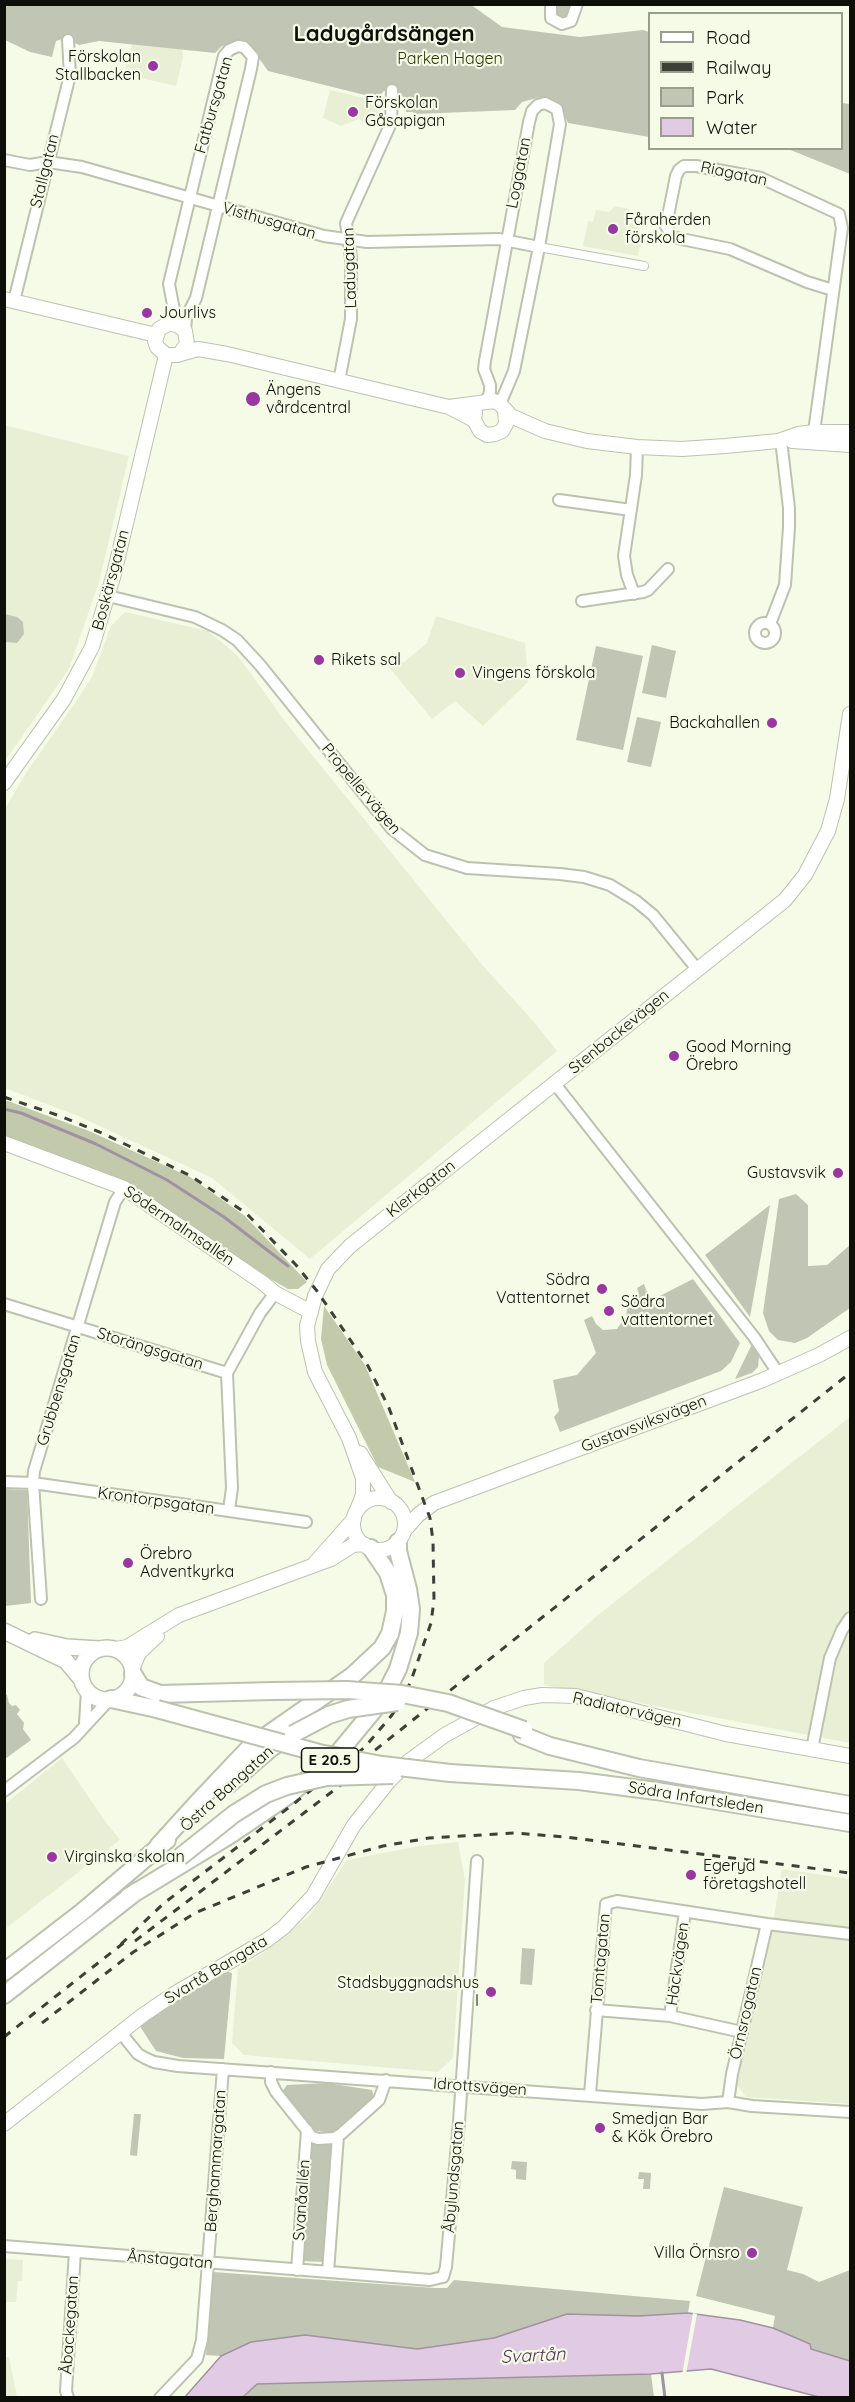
<!DOCTYPE html>
<html>
<head>
<meta charset="utf-8">
<style>
  body { margin:0 }
  #map { position:relative; width:855px; height:2402px; overflow:hidden; background:#f5fbe7; font-family:Quicksand,sans-serif }
  canvas { display:block }
  .frame { position:absolute; inset:0; border:6px solid #0d0f08; pointer-events:none }
  .legend { position:absolute; left:648px; top:12px; width:195px; height:138px; box-sizing:border-box; background:#f5fbe7; border:2px solid #989d8e; margin:0; padding:8px 10px; list-style:none; font-size:18px; color:#0d0f08 }
  .legend li { display:flex; align-items:center; gap:12px; height:30px }
  .legend b { width:30px; border:2px solid #989d8e }
</style>
</head>
<body>
<div id="map">
<canvas width="855" height="2402"></canvas>
<div class="frame"></div>
<ul class="legend">
<li><b style="height:8px;background:#fff"></b>Road</li>
<li><b style="height:8px;background:#3d4036"></b>Railway</li>
<li><b style="height:16px;background:#c1c6b4"></b>Park</li>
<li><b style="height:16px;background:#e1cae3"></b>Water</li>
</ul>
</div>
<script>
const c = document.querySelector('canvas').getContext('2d');
c.lineJoin = 'round';
function fillPath(path, color) { c.fillStyle = color; c.fill(path, 'evenodd'); }
const toPath = rows => new Path2D(rows.map(r => 'M' + r).join(''));
function strokePath(path, color, width, dash) { c.strokeStyle = color; c.lineWidth = width; c.lineCap = dash ? 'butt' : 'round'; c.setLineDash(dash || []); c.stroke(path); }
function drawText(font, color, halo, rows, align = 'center') {
  c.font = font + ' Quicksand,sans-serif'; c.lineWidth = 4.5; c.setLineDash([]); c.textBaseline = 'middle'; c.strokeStyle = halo; c.fillStyle = color; for (const [text, x, y, turn = 0] of rows) {
    c.save(); c.translate(x, y); c.rotate((+turn || 0) * Math.PI / 180); c.textAlign = isNaN(turn) ? turn : align; if (halo) c.strokeText(text, 0, 0); c.fillText(text, 0, 0); c.restore();
  }
}
const built = toPath([
  [132,44,182,49,183,58,176,86,124,74],
  [330,90,373,100,375,104,378,105,383,119,364,123,359,119,341,126,323,118],
  [615,206,629,209,627,222,640,226,639,232,643,233,638,256,583,246,588,221,593,222,596,210,609,212],
  [4,425,129,456,99,582,69,669,5,761],
  [125,612,208,631,238,656,287,724,484,967,534,1022,557,1051,310,1259,212,1178,78,1116,5,1088,5,809,26,773,79,697,92,677,111,626],
  [436,616,525,643,528,682,483,726,455,701,432,719,383,660,393,652,403,663,427,643],
  [850,1417,850,1743,544,1685,544,1663,598,1615],
  [62,1758,105,1821,120,1840,5,1929,5,1804],
  [458,1842,465,1880,453,2058,438,2072,244,2055,232,2043,238,1969,266,1951,309,1916,347,1860,420,1846],
  [782,1869,850,1879,850,2104,746,2097,736,2083,773,1923],
  [4,2259,23,2260,22,2281,18,2281,16,2302,5,2302],
  [5,2357,9,2357,17,2397,5,2397]
]);
const green = toPath([
  [5,4,470,4,502,27,580,37,643,30,649,32,649,137,568,123,560,104,550,98,541,97,522,102,515,110,415,114,413,112,406,112,403,97,397,91,391,89,384,91,377,98,268,71,256,54,232,44,222,46,215,53,99,41,79,45,65,38,56,41,52,57,30,52,5,40],
  [554,5,574,5,570,18,555,20],
  [842,103,850,104,850,174,788,149,842,148],
  [5,614,17,617,23,622,24,634,17,643,5,642],
  [652,645,676,651,666,698,642,693],
  [596,646,643,656,623,750,576,740],
  [637,717,661,722,651,767,627,762],
  [796,1194,808,1205,808,1266,827,1265,850,1245,850,1308,807,1338,795,1343,778,1340,769,1331,763,1313,779,1199],
  [770,1205,750,1317,705,1255],
  [693,1279,740,1343,731,1362,721,1371,560,1432,554,1417,559,1411,553,1380,577,1375,596,1353,584,1320,592,1316,596,1324,603,1330,617,1329,626,1316,627,1309,623,1300,639,1295,637,1288,644,1284,650,1301],
  [752,1344,759,1357,758,1367,752,1373,735,1379],
  [5,1489,27,1490,31,1603,5,1606],
  [5,1693,7,1695,9,1703,12,1706,16,1705,20,1710,17,1714,24,1723,23,1729,31,1740,5,1759],
  [522,1948,535,1949,532,1985,520,1984],
  [225,1971,232,1973,224,2059,183,2058,156,2051,141,2028,141,2021],
  [327,2083,372,2090,374,2097,333,2133,309,2130,281,2093,287,2085],
  [134,2114,141,2114,137,2156,130,2155],
  [309,2142,333,2145,326,2262,300,2261],
  [512,2161,527,2162,526,2180,516,2179,516,2170,511,2169],
  [639,2172,651,2173,650,2189,643,2189,644,2179,638,2179],
  [724,2187,803,2207,787,2270,803,2274,819,2282,850,2270,850,2361,811,2349,809,2344,773,2328,775,2316,696,2296],
  [213,2272,435,2288,447,2288,454,2280,690,2301,688,2313,638,2316,567,2314,494,2338,417,2349,305,2335,251,2342,221,2356,206,2355],
  [651,2374,654,2397,243,2398,257,2384]
]);
const forest = toPath([
  [5,1100,89,1131,190,1177,245,1216,307,1282,298,1289,288,1289,246,1265,128,1182,5,1138],
  [324,1306,365,1365,415,1482,378,1467,327,1365,321,1339]
]);
const water = toPath([
  [688,2313,740,2320,773,2328,810,2344,811,2349,850,2361,850,2397,819,2397,711,2369,651,2374,257,2384,243,2397,184,2398,221,2356,251,2342,305,2335,417,2349,494,2338,567,2314,638,2316,688,2313]
]);
const pier = toPath([
  [693,2313,697,2314,686,2374,682,2375]
]);
const stream = toPath([
  [4,1109,21,1113,96,1144,167,1180,224,1217,288,1266],
  [662,2373,665,2398]
]);
const pedestrian = toPath([
  [539,247,644,266]
]);
const minor = toPath([
  [551,4,551,18,562,24,571,21,577,4],
  [4,160,30,165,48,162,82,167,324,236,367,242,499,239,539,247],
  [14,301,70,75,68,40],
  [170,323,174,310,169,284,224,56,229,50,238,46,244,47,253,57,251,69,196,298,186,318,185,331],
  [339,381,351,319,351,258,346,223,391,123,392,90],
  [486,402,490,392,490,385,484,369,485,361,529,122,532,111,538,105,545,103,557,109,560,124,539,247,514,371,500,404],
  [814,432,842,228,839,214,761,178,696,166,684,166,679,170,676,176,666,226,672,237,730,249,807,282,833,290],
  [559,500,631,510],
  [634,594,627,575,624,556,636,475,637,447],
  [108,596,195,617,222,630,237,640,260,665,392,829,425,855,467,868,560,874,584,877,610,885,636,901,653,915,697,969],
  [582,601,643,592,648,590,668,569],
  '755 633a10 10 0 1 1 20 0a10 10 0 1 1-20 0Z',
  [770,624,785,585,789,527,789,508,781,440],
  [555,1084,754,1337,778,1373],
  [4,1304,227,1373],
  [4,1482,33,1483,306,1522],
  [229,1510,232,1488,227,1373,260,1313,275,1293],
  [41,1599,33,1483,34,1471,115,1202,124,1188],
  [85,1723,87,1691],
  [812,1749,830,1658,842,1630,850,1618],
  [4,1791,74,1738,109,1700],
  [596,2010,670,2016,742,2032],
  [670,2016,685,1912],
  [121,2033,138,2054,145,2058,154,2062,178,2066,702,2104,728,2102,752,2106,850,2112],
  [271,2072,271,2082,276,2092,312,2137,318,2139,334,2138,341,2134,379,2100,386,2080],
  [590,2094,606,1904,617,1901,767,1924,850,1934],
  [728,2102,732,2074,767,1924],
  [4,2246,430,2280,443,2277,446,2267,459,2122,477,1861],
  [297,2270,307,2130],
  [328,2272,338,2136],
  [68,2398,66,2391,75,2252],
  [160,2398,197,2359,202,2340,223,2069]
]);
const tertiary = toPath([
  [4,299,156,335],
  [181,352,187,344,185,331,179,326,170,323,159,329,155,341,157,347,166,355,177,355,198,349,227,354,449,407,474,420],
  [449,407,494,401,500,404,511,416,545,431,587,441,637,447,682,449,725,446,778,441,798,434,814,432,850,432],
  [475,413,474,420,480,431,487,435,495,434,502,431,506,424,505,410],
  [792,441,850,445],
  [4,783,64,699,92,647,114,574,166,355],
  [4,1143,124,1188,263,1283,275,1293,311,1312],
  [360,1453,391,1502],
  '353 1524a26 26 0 1 1 52 0a26 26 0 1 1-52 0Z',
  [357,1510,363,1495,363,1478,349,1438,315,1372,308,1341,307,1326,315,1296,328,1269,350,1246,785,900,805,875,828,831,837,799,850,714],
  [404,1531,418,1515,434,1503,763,1380,819,1355,850,1338],
  [315,1563,354,1519],
  [116,1649,127,1647,179,1615,331,1559,353,1545,364,1544],
  [132,1669,139,1653,157,1636],
  [4,2124,143,2015,174,1994,267,1940,284,1927,313,1896,354,1825,389,1781,409,1761,445,1735,494,1708,524,1698,542,1695,576,1696,726,1734,850,1756]
]);
const secondary = toPath([
  [4,1631,66,1661,81,1679],
  [35,1640,67,1647,99,1649],
  '81 1674a26 26 0 1 1 52 0a26 26 0 1 1-52 0Z'
]);
const primary = toPath([
  [133,1674,141,1687,160,1694,273,1691],
  [111,1699,157,1709],
  [522,1735,550,1746,639,1768,850,1805],
  [450,1773,579,1781,656,1791,850,1823],
  [228,1785,271,1748,290,1736],
  [158,1846,197,1803,250,1747,352,1676,382,1648,390,1634,395,1611,395,1595,388,1573,371,1548],
  [128,1897,230,1835,289,1795,339,1752,373,1711,389,1687,398,1669,409,1633,411,1609,408,1589,398,1551,398,1542],
  [4,1972,82,1912,167,1840],
  [4,1995,137,1891]
]);
const rail = toPath([
  [4,1097,60,1116,102,1133,191,1176,247,1214,296,1265,317,1291,368,1366,389,1408,430,1518,433,1541,434,1600,431,1623,412,1678,404,1697,392,1715,365,1747,296,1802,163,1904,119,1946],
  [350,1770,850,1373],
  [135,1941,362,1769],
  [42,2023,132,1953,195,1913,306,1867,383,1846,429,1838,515,1833,566,1837,850,1873],
  [4,2037,126,1941]
]);
const primaryBridge = toPath([
  [273,1691,347,1690,402,1694,448,1703,524,1730],
  [157,1709,319,1753,382,1765,450,1773],
  [293,1734,329,1715,348,1709,397,1702],
  [180,1857,234,1814,266,1794,287,1786,327,1777,393,1775]
]);
const markers = [
  [153,66,6,"#97379f"],
  [353,112,6,"#97379f"],
  [613,229,6,"#97379f"],
  [147,313,6,"#97379f"],
  [253,399,8,"#97379f"],
  [319,660,6,"#97379f"],
  [460,673,6,"#97379f"],
  [772,723,6,"#97379f"],
  [674,1056,6,"#97379f"],
  [838,1173,6,"#97379f"],
  [602,1289,6,"#97379f"],
  [609,1311,6,"#97379f"],
  [128,1563,6,"#97379f"],
  [52,1857,6,"#97379f"],
  [691,1875,6,"#97379f"],
  [491,1992,6,"#97379f"],
  [600,2128,6,"#97379f"],
  [752,2253,6,"#97379f"]
];
const shields = [
  [330,1760,57]
];
const shieldNames = [
  ["E 20.5",330,1760]
];
const poiNames = [
  ["Förskolan",141,57,"right"],
  ["Stallbacken",141,75,"right"],
  ["Förskolan",365,103],
  ["Gåsapigan",365,121],
  ["Fåraherden",625,220],
  ["förskola",625,238],
  ["Jourlivs",159,313],
  ["Ängens",266,390],
  ["vårdcentral",266,408],
  ["Rikets sal",331,660],
  ["Vingens förskola",472,673],
  ["Backahallen",760,723,"right"],
  ["Good Morning",686,1047],
  ["Örebro",686,1065],
  ["Gustavsvik",826,1173,"right"],
  ["Södra",590,1280,"right"],
  ["Vattentornet",590,1298,"right"],
  ["Södra",621,1302],
  ["vattentornet",621,1320],
  ["Örebro",140,1554],
  ["Adventkyrka",140,1572],
  ["Virginska skolan",64,1857],
  ["Egeryd",703,1866],
  ["företagshotell",703,1884],
  ["Stadsbyggnadshus",479,1983,"right"],
  ["I",479,2001,"right"],
  ["Smedjan Bar",612,2119],
  ["& Kök Örebro",612,2137],
  ["Villa Örnsro",740,2253,"right"]
];
const parkNames = [
  ["Parken Hagen",450,59]
];
const streetNames = [
  ["Fatbursgatan",214,105,-74],
  ["Stallgatan",45,171,-76],
  ["Loggatan",519,173,-79],
  ["Riagatan",734,174,12],
  ["Visthusgatan",269,221,16],
  ["Ladugatan",350,268,-92],
  ["Boskärsgatan",111,580,-75],
  ["Propellervägen",361,789,50],
  ["Stenbackevägen",619,1032,-39],
  ["Klerkgatan",421,1189,-38],
  ["Södermalmsallén",179,1226,34],
  ["Storängsgatan",150,1349,17],
  ["Grubbensgatan",59,1390,-73],
  ["Gustavsviksvägen",644,1424,-21],
  ["Krontorpsgatan",156,1501,8],
  ["Radiatorvägen",627,1710,13],
  ["Östra Bangatan",227,1789,-42],
  ["Södra Infartsleden",696,1798,9],
  ["Tomtagatan",601,1959,-85],
  ["Häckvägen",678,1964,-82],
  ["Svartå Bangata",216,1970,-31],
  ["Örnsrogatan",746,2013,-77],
  ["Idrottsvägen",480,2087,4],
  ["Berghammargatan",216,2161,-86],
  ["Åbylundsgatan",454,2177,-85],
  ["Svanåallén",302,2200,-86],
  ["Ånstagatan",170,2260,5],
  ["Åbackegatan",70,2325,-86]
];
const waterNames = [
  ["Svartån",533,2356,-3]
];
const districtNames = [
  ["Ladugårdsängen",384,34]
];
fillPath(built, '#e8efd5');
fillPath(green, '#c1c6b4');
fillPath(forest, '#c2caab');
fillPath(water, '#e1cae3');
strokePath(water, '#a192a1', 1.5);
fillPath(pier, '#f5fbe7');
strokePath(stream, '#a192a1', 3);
strokePath(pedestrian, '#bdc2af', 10);
strokePath(minor, '#bdc2af', 14);
strokePath(tertiary, '#bdc2af', 16);
strokePath(secondary, '#bdc2af', 18);
strokePath(primary, '#bdc2af', 20);
strokePath(pedestrian, '#fff', 8);
strokePath(minor, '#fff', 10);
strokePath(tertiary, '#fff', 14);
strokePath(secondary, '#fff', 15);
strokePath(primary, '#fff', 16);
strokePath(rail, '#3d4036', 3, [8, 8]);
strokePath(primaryBridge, '#bdc2af', 20, []);
strokePath(primaryBridge, '#fff', 16);
for (const [x, y, r, color] of markers) { const dot = new Path2D(); dot.arc(x, y, r, 0, 2 * Math.PI); c.fillStyle = color; c.fill(dot); strokePath(dot, '#f5fbe7', 2); }
for (const [x, y, w] of shields) { const box = new Path2D(); box.roundRect(x - w / 2, y - 12, w, 24, 4.5); c.fillStyle = '#f5fbe7'; c.fill(box); strokePath(box, '#0d0f08', 1.5); }
drawText('bold 15px', '#0d0f08', null, shieldNames);
drawText('16px', '#0d0f08', '#f5fbe7', poiNames, 'left');
drawText('16px', '#2b3400', '#f5fbe7', parkNames);
drawText('16px', '#0d0f08', '#f5fbe7', streetNames);
drawText('italic 18px', '#553458', '#f5fbe7', waterNames);
drawText('bold 22px', '#0d0f08', '#f5fbe7', districtNames);
</script>
</body>
</html>
